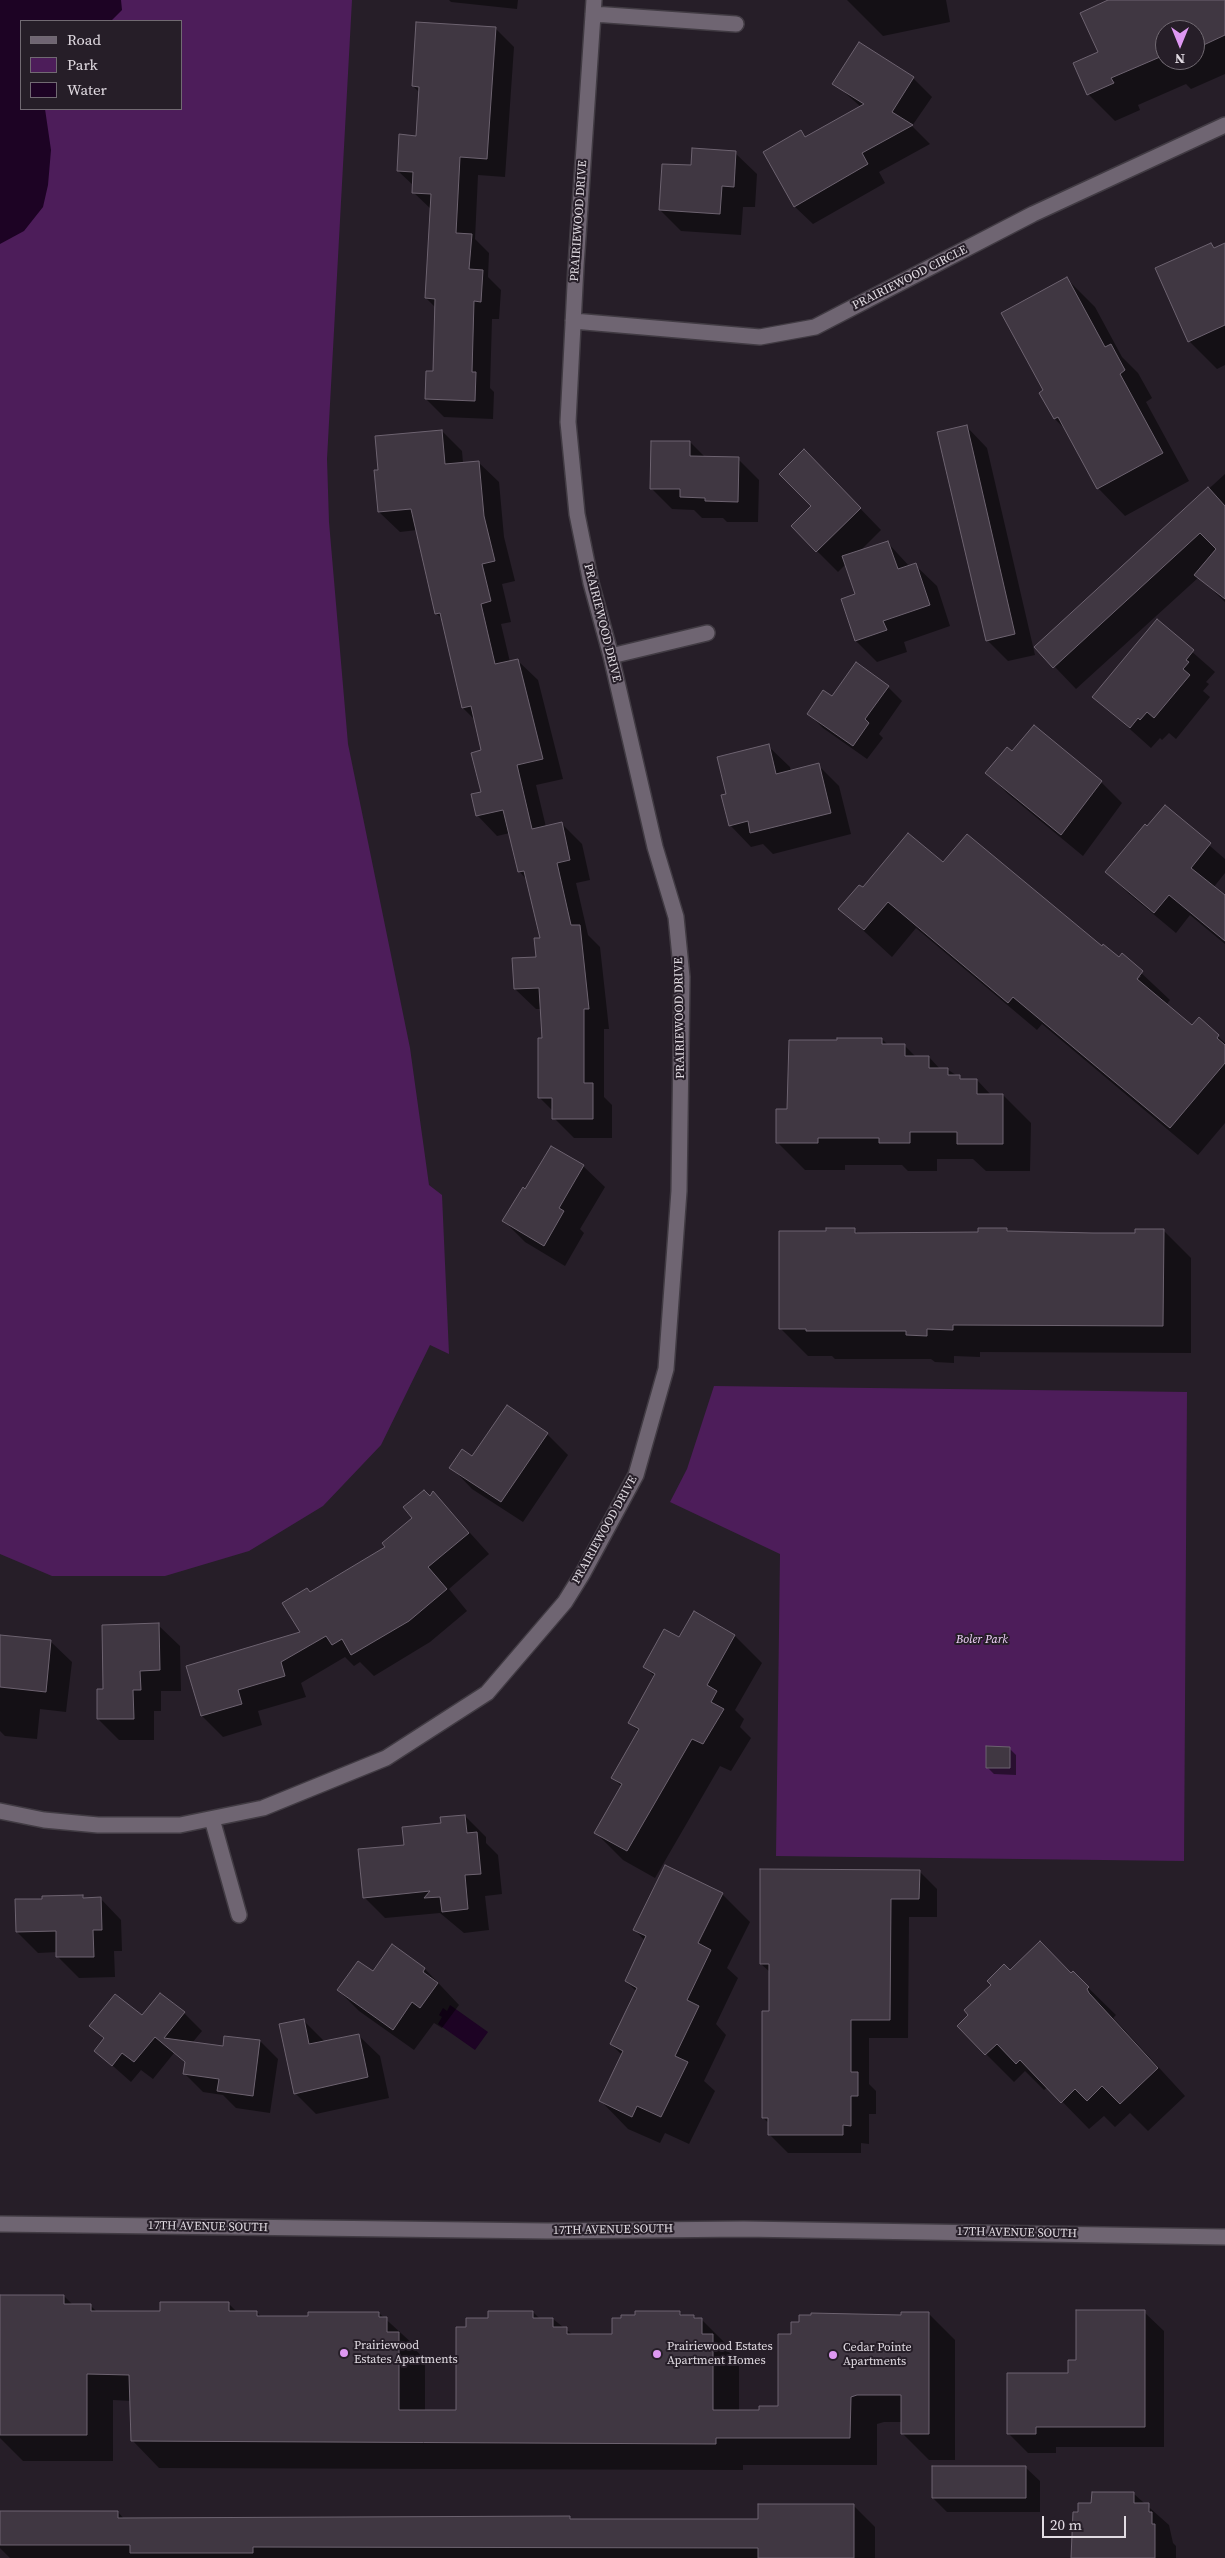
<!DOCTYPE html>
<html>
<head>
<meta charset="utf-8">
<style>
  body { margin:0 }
  #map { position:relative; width:1225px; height:2558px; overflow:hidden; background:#261e28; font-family:"Source Serif 4",serif }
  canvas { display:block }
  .legend { position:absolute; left:20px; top:20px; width:162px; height:90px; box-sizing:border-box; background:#261e28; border:1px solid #716a72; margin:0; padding:6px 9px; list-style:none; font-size:15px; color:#e1dbe2 }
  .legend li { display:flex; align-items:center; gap:10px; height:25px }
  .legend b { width:25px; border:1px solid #716a72 }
  .north { position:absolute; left:1155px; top:20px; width:50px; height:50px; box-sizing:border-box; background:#261e28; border:1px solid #716a72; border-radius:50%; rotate:180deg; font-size:14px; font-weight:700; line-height:20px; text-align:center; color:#e1dbe2 }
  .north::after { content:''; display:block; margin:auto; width:18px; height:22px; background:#de98f2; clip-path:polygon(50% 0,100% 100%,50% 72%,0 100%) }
  .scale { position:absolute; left:1042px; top:2516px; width:84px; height:22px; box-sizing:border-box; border:2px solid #e1dbe2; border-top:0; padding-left:6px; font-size:15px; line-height:18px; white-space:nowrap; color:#e1dbe2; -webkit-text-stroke:4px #261e28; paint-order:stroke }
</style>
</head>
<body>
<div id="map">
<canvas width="1225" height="2558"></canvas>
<ul class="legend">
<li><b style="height:6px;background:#6f6572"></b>Road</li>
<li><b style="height:14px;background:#4d1d5a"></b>Park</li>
<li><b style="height:14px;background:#1d0324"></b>Water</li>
</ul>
<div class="north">N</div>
<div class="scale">20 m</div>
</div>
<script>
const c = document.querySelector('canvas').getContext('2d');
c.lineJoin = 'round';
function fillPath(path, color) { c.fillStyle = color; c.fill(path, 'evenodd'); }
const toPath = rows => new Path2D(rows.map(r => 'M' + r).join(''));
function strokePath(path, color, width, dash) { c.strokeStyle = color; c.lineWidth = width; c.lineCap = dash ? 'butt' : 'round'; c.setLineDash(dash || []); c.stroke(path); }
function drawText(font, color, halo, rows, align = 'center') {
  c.font = font + ' "Source Serif 4",serif'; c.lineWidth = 4; c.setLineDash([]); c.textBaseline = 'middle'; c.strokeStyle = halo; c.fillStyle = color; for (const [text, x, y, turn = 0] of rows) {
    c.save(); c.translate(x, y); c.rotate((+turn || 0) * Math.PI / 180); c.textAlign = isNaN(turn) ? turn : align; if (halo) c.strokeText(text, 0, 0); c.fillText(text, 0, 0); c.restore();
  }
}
const green = toPath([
  [0,0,352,0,327,459,329,522,348,744,410,1048,429,1185,442,1195,449,1354,430,1345,381,1445,323,1506,249,1551,165,1576,52,1576,0,1554],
  [21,21,181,21,181,109,21,109],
  [714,1386,1187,1392,1184,1861,776,1856,780,1554,670,1502,687,1469]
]);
const water = toPath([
  [0,0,121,0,122,10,111,21,21,21,21,109,45,109,51,150,48,185,43,207,24,231,0,244],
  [450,2005,488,2032,475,2050,438,2024,442,2017,439,2015,443,2008,447,2011]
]);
const shadow = toPath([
  [449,0,518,0,517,9,451,2],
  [847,0,946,0,950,22,883,36],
  [1111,0,1225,0,1225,74,1191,89,1186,84,1138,105,1140,110,1115,121,1088,94],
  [1165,30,1195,30,1195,60,1165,60],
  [495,28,514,47,505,177,478,175,475,239,489,253,488,277,501,290,499,319,492,319,490,388,494,392,493,419,444,417,426,399,435,372,436,308,426,298,432,210,413,192,414,186,398,171,417,137,420,93,413,86],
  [859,44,913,78,932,97,912,126,930,144,879,172,885,183,813,224,794,206,801,132,807,138,861,107,834,83],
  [735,153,757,174,755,207,743,207,741,235,681,231,660,210,692,167],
  [1211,244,1216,249,1225,245,1225,365,1217,369,1189,341],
  [1067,279,1095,307,1122,357,1138,373,1152,398,1146,402,1189,481,1125,516,1098,488,1067,431,1055,419],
  [966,426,987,448,1035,655,1008,661,987,640],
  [442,431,462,451,463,463,478,462,499,482,504,537,515,581,502,584,511,622,501,624,510,662,517,660,538,680,563,779,536,785,546,827,561,823,582,844,590,880,576,883,588,935,600,947,609,1029,604,1029,604,1097,612,1105,612,1138,574,1138,554,1118,554,1112,539,1097,543,1039,541,1009,536,1009,515,989,537,958,541,939,527,880,519,871,510,833,497,836,477,815,482,793,482,751,475,720,463,708,443,620,436,613,417,530,400,532,379,512,380,471],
  [690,442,706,458,738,459,759,480,758,522,727,522,723,518,702,518,694,510,672,509,651,488],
  [825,472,881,530,859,552,887,542,910,567,915,565,937,586,950,626,904,642,907,652,877,662,856,641,857,595,846,564,838,572,817,551,813,506],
  [1225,474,1225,602,1199,577,1076,689,1036,647],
  [1157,621,1215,672,1206,682,1209,684,1203,691,1210,697,1176,739,1169,733,1162,740,1160,738,1151,748,1094,697],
  [888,687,902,701,879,734,883,738,867,759,823,728,809,714,832,698],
  [768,746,790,767,791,772,818,765,839,786,851,834,773,854,763,844,751,847,730,825,728,795],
  [987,773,1101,782,1122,803,1083,856,1008,794],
  [1165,807,1225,859,1225,873,1213,888,1225,897,1225,944,1190,915,1176,933,1128,893,1107,872],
  [943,864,1119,958,1122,955,1170,1000,1166,1005,1192,1027,1199,1019,1225,1043,1225,1123,1198,1155,1042,1024,1037,1030,916,928,892,957,840,909,863,889],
  [1138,976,1141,976,1134,985],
  [882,1039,888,1045,904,1045,916,1057,929,1057,940,1069,947,1069,963,1080,977,1080,991,1095,1003,1095,1031,1123,1030,1171,986,1171,973,1159,937,1159,937,1171,908,1171,902,1165,845,1165,845,1170,805,1170,777,1142,788,1110,790,1041],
  [551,1147,583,1166,605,1187,580,1229,584,1233,565,1266,525,1242,504,1221,526,1190],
  [854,1229,859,1234,979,1233,1007,1229,1010,1232,1136,1234,1163,1230,1191,1258,1191,1353,980,1352,980,1357,954,1356,954,1363,935,1362,931,1359,835,1359,832,1356,808,1356,780,1328,827,1233],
  [507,1407,547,1434,568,1455,523,1522,472,1489,451,1467,473,1458],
  [434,1493,489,1554,449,1589,467,1611,430,1642,374,1676,360,1662,354,1666,345,1657,301,1683,306,1697,258,1711,262,1725,223,1737,202,1716,187,1667,302,1632,311,1593,387,1547],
  [332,1633,313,1644,313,1641],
  [158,1625,180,1646,181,1691,161,1691,161,1711,154,1711,154,1740,119,1740,98,1719,104,1691],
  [735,1636,762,1663,735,1710,744,1719,740,1727,751,1738,731,1771,720,1766,655,1878,623,1860,596,1833,622,1787,613,1778,639,1732,629,1722,655,1677,645,1667,679,1639],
  [50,1641,72,1662,66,1712,40,1709,37,1739,5,1736,0,1731,0,1646],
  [1009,1748,1016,1755,1016,1775,994,1774,987,1767],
  [465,1816,486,1837,486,1843,498,1855,502,1894,485,1896,489,1930,464,1933,440,1913,385,1918,364,1897,405,1846],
  [919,1871,937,1889,937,1917,909,1917,908,2038,869,2038,869,2084,876,2091,876,2114,869,2114,869,2144,861,2143,861,2153,788,2153,769,2134,770,2124,763,2118,770,2013,770,1972,761,1964],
  [722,1894,750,1922,727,1968,738,1978,716,2024,726,2035,704,2081,715,2091,689,2144,665,2133,660,2143,628,2129,601,2101,623,2056,611,2044,637,1992,626,1981,645,1941,635,1930],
  [83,1896,85,1899,100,1898,121,1920,122,1951,114,1951,115,1977,79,1978,58,1957,58,1952,38,1953,17,1932,43,1900],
  [425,1969,459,2005,442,2028,434,2023,414,2050,359,2011,338,1990,373,1973],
  [1010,1972,1073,1973,1116,2015,1113,2018,1117,2022,1185,2096,1148,2131,1130,2113,1115,2127,1104,2116,1089,2129,1048,2087,1044,2090,1025,2071,1014,2082,958,2026],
  [184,2013,202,2031,192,2043,224,2047,260,2041,278,2059,270,2113,236,2108,223,2095,203,2092,185,2074,186,2064,174,2053,153,2079,141,2070,131,2082,95,2050,104,2039,91,2026],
  [303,2020,324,2041,358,2035,380,2056,389,2098,316,2114,295,2093],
  [0,2296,64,2296,73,2305,90,2305,97,2312,161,2312,228,2303,237,2312,257,2312,262,2318,310,2318,379,2313,414,2345,414,2348,425,2360,425,2411,457,2411,467,2328,489,2319,533,2312,540,2319,553,2319,573,2335,613,2335,680,2312,683,2316,693,2316,701,2319,728,2346,728,2351,739,2362,739,2412,760,2412,779,2408,792,2335,928,2313,955,2340,955,2460,929,2460,902,2433,902,2422,884,2422,877,2424,877,2465,743,2465,743,2470,159,2468,133,2441,131,2401,113,2400,113,2461,23,2461,0,2438],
  [1144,2312,1164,2331,1164,2447,1056,2447,1056,2453,1028,2453,1008,2433,1069,2374,1077,2362],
  [1025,2467,1040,2481,1040,2512,947,2512,933,2498],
  [1134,2494,1169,2525,1173,2543,1176,2546,1176,2558,1072,2558,1072,2525,1079,2513,1093,2504],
  [854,2506,875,2527,875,2558,10,2558,0,2548,0,2512,118,2512,125,2520,570,2517,572,2520,759,2520]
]);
const building = toPath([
  [1108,0,1225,0,1225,35,1195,49,1195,30,1165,30,1165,60,1169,60,1163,63,1160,57,1111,78,1114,83,1087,95,1073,63,1098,52,1080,13,1108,0],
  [416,22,496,27,487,159,460,157,456,233,472,234,469,269,483,270,481,302,474,301,472,372,476,372,475,401,425,399,426,371,433,371,435,299,425,298,431,194,412,193,413,172,397,171,399,134,416,136,419,87,412,86,416,22],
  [859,42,914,77,892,112,913,125,862,153,868,164,794,207,763,152,801,130,805,137,864,104,832,84,859,42],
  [692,148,736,151,734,187,722,186,720,214,659,210,662,164,691,165,692,148],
  [1211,243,1214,248,1225,243,1225,325,1188,342,1155,268,1211,243],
  [1067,277,1105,347,1111,344,1125,370,1120,374,1163,453,1097,489,1058,417,1054,419,1039,393,1043,390,1001,313,1067,277],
  [967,425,1015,634,986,641,937,432,967,425],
  [442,430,445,464,479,461,484,516,495,561,482,564,491,601,481,604,495,664,518,659,543,759,517,765,532,829,562,822,570,860,557,863,571,925,580,925,589,1009,584,1009,584,1083,593,1083,593,1119,552,1119,552,1098,538,1098,538,1038,542,1038,539,988,514,989,512,958,536,957,534,938,540,938,524,871,518,872,503,810,476,816,471,794,481,792,471,753,481,750,471,706,462,708,440,613,435,614,411,509,378,512,374,470,378,470,375,436,442,430],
  [651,441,690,441,690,456,739,457,738,502,705,501,705,498,680,497,680,489,650,489,651,441],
  [804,449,861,508,816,552,791,526,811,506,779,474,804,449],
  [1208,487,1225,506,1225,599,1194,575,1216,549,1200,533,1053,668,1034,647,1208,487],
  [888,541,898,569,916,563,930,605,883,621,887,630,855,641,841,599,855,594,842,556,888,541],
  [1157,619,1194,650,1186,660,1189,662,1183,669,1190,675,1154,718,1147,712,1140,720,1138,718,1130,728,1092,697,1157,619],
  [856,662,889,686,865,719,869,723,853,746,807,714,823,690,832,696,856,662],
  [1034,725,1102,781,1061,835,985,773,1007,747,1012,751,1034,725],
  [769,744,776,774,819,763,831,813,750,833,748,821,729,826,721,795,726,794,717,757,769,744],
  [1165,805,1211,843,1191,868,1225,895,1225,941,1169,895,1154,913,1105,872,1145,824,1147,826,1165,805],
  [908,833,943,862,967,834,1102,946,1103,944,1119,957,1122,953,1143,971,1137,979,1192,1025,1199,1017,1219,1035,1217,1038,1225,1045,1225,1063,1170,1128,1013,997,1008,1003,888,902,864,930,838,909,859,885,863,887,908,833],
  [837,1038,882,1038,882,1044,905,1044,905,1056,929,1056,929,1068,948,1068,948,1075,960,1075,960,1079,977,1079,977,1094,1003,1094,1003,1144,957,1144,957,1132,910,1132,910,1143,879,1143,879,1138,818,1138,818,1143,776,1143,776,1109,787,1109,789,1040,837,1040,837,1038],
  [551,1146,584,1165,559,1208,564,1211,544,1246,502,1221,523,1187,525,1189,551,1146],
  [826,1228,855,1228,855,1233,978,1232,978,1228,1007,1228,1007,1231,1093,1233,1135,1233,1135,1229,1164,1229,1163,1326,953,1325,953,1330,927,1329,927,1336,906,1335,906,1331,806,1331,806,1329,779,1329,779,1231,826,1231,826,1228],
  [507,1405,548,1433,501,1502,449,1468,462,1449,472,1456,507,1405],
  [424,1490,430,1496,433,1491,469,1533,428,1567,447,1589,409,1621,351,1655,342,1639,332,1645,326,1636,281,1662,285,1676,238,1690,242,1704,201,1716,186,1666,300,1632,282,1603,307,1588,310,1592,385,1547,382,1543,412,1518,403,1507,424,1490],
  [694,1611,735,1635,707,1685,717,1691,711,1702,724,1709,703,1744,692,1739,627,1851,594,1833,622,1784,611,1778,639,1729,628,1723,655,1674,643,1667,664,1629,679,1637,694,1611],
  [159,1623,160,1670,140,1671,141,1690,133,1690,134,1719,97,1719,97,1689,103,1689,102,1625,159,1623],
  [0,1635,51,1640,46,1692,0,1687,0,1635],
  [986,1746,1010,1747,1010,1768,986,1768,986,1746],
  [465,1815,467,1833,477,1832,481,1874,465,1875,468,1909,442,1912,440,1897,424,1898,430,1891,363,1898,358,1849,404,1845,402,1827,441,1823,440,1817,465,1815],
  [665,1865,723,1893,698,1943,711,1950,687,2000,699,2006,675,2056,688,2062,661,2117,637,2106,632,2117,599,2101,623,2051,610,2044,637,1988,625,1981,646,1936,633,1930,665,1865],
  [760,1869,920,1870,919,1899,891,1899,890,2020,851,2020,851,2072,858,2072,858,2096,851,2096,851,2126,843,2125,843,2135,768,2135,768,2118,762,2118,762,2011,769,2011,769,1964,760,1964,760,1869],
  [83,1895,83,1898,101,1897,102,1930,93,1930,94,1957,56,1957,56,1931,16,1932,15,1899,42,1899,42,1896,83,1895],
  [1040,1941,1071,1973,1073,1971,1089,1987,1087,1989,1089,1993,1158,2068,1120,2104,1102,2086,1087,2101,1075,2089,1061,2103,1020,2060,1016,2064,997,2044,985,2055,957,2026,968,2015,964,2010,991,1985,987,1981,1004,1964,1010,1970,1040,1941],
  [392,1944,425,1968,423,1972,438,1983,420,2008,412,2002,393,2030,337,1990,358,1961,373,1971,392,1944],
  [160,1993,185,2012,164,2038,223,2046,224,2036,260,2040,253,2096,217,2091,219,2079,183,2074,185,2062,155,2037,134,2062,122,2053,112,2066,94,2051,104,2038,89,2026,115,1994,142,2015,160,1993],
  [304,2019,309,2044,359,2034,368,2077,294,2094,279,2024,304,2019],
  [0,2295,64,2295,64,2304,91,2304,91,2311,160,2311,160,2302,229,2302,229,2311,257,2311,257,2316,308,2316,308,2312,379,2312,379,2317,387,2317,387,2332,399,2332,399,2410,456,2410,456,2327,466,2327,466,2318,488,2318,488,2311,533,2311,533,2318,553,2318,553,2327,567,2327,567,2334,612,2334,612,2318,621,2318,621,2315,635,2315,635,2311,680,2311,680,2315,694,2315,694,2318,702,2318,702,2334,713,2334,713,2410,759,2410,759,2406,778,2406,778,2334,791,2334,791,2322,799,2322,799,2315,811,2315,811,2313,901,2315,901,2312,929,2312,929,2434,901,2434,901,2395,857,2395,851,2397,850,2438,716,2438,716,2444,131,2441,129,2375,87,2374,87,2435,0,2435,0,2295],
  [1076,2310,1145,2310,1145,2427,1036,2427,1036,2434,1007,2434,1007,2373,1068,2373,1068,2360,1076,2360,1076,2310],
  [932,2466,1026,2466,1026,2498,932,2498,932,2466],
  [1092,2492,1134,2492,1134,2503,1149,2503,1149,2512,1152,2512,1152,2524,1155,2524,1155,2558,1071,2558,1073,2512,1078,2512,1078,2503,1091,2503,1092,2492],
  [758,2504,854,2504,854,2558,758,2558,758,2548,253,2547,253,2553,130,2553,130,2545,0,2545,0,2511,118,2511,118,2518,570,2516,570,2519,758,2519,758,2504]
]);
const minor = toPath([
  [593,14,736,24],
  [573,321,760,337,815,327,1033,214,1225,125],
  [611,656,707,633],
  [0,1811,44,1820,98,1825,180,1825,263,1808,386,1758,487,1693,565,1602,583,1573,636,1475,666,1369,679,1191,682,977,676,917,655,847,611,656,591,583,577,514,568,422,576,266,594,0],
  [212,1819,239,1915]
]);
const tertiary = toPath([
  [0,2224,548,2231,744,2229,1225,2237]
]);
const markers = [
  [344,2353,5,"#de98f2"],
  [657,2354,5,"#de98f2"],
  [833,2355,5,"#de98f2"]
];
const streetNames = [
  ["PRAIRIEWOOD DRIVE",579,221,-86],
  ["PRAIRIEWOOD CIRCLE",910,278,-27],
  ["PRAIRIEWOOD DRIVE",602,623,76],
  ["PRAIRIEWOOD DRIVE",680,1018,-91],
  ["PRAIRIEWOOD DRIVE",605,1530,-61],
  ["17TH AVENUE SOUTH",208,2227,1],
  ["17TH AVENUE SOUTH",613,2230,-1],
  ["17TH AVENUE SOUTH",1017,2233,1]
];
const parkNames = [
  ["Boler Park",982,1640]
];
const poiNames = [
  ["Prairiewood",354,2346],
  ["Estates Apartments",354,2360],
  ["Prairiewood Estates",667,2347],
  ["Apartment Homes",667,2361],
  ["Cedar Pointe",843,2348],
  ["Apartments",843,2362]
];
fillPath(green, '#4d1d5a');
fillPath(water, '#1d0324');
fillPath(shadow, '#0007');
fillPath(building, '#403742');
strokePath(building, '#6d6370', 1);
strokePath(minor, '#413b43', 18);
strokePath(tertiary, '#413b43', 18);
strokePath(minor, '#6f6572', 15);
strokePath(tertiary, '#6f6572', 15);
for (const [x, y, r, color] of markers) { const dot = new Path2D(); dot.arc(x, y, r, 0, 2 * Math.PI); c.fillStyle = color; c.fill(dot); strokePath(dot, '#261e28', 2); }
drawText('12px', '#e1dbe2', '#261e28', streetNames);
drawText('italic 12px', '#f4d6fd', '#261e28', parkNames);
drawText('12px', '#e1dbe2', '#261e28', poiNames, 'left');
</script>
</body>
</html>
